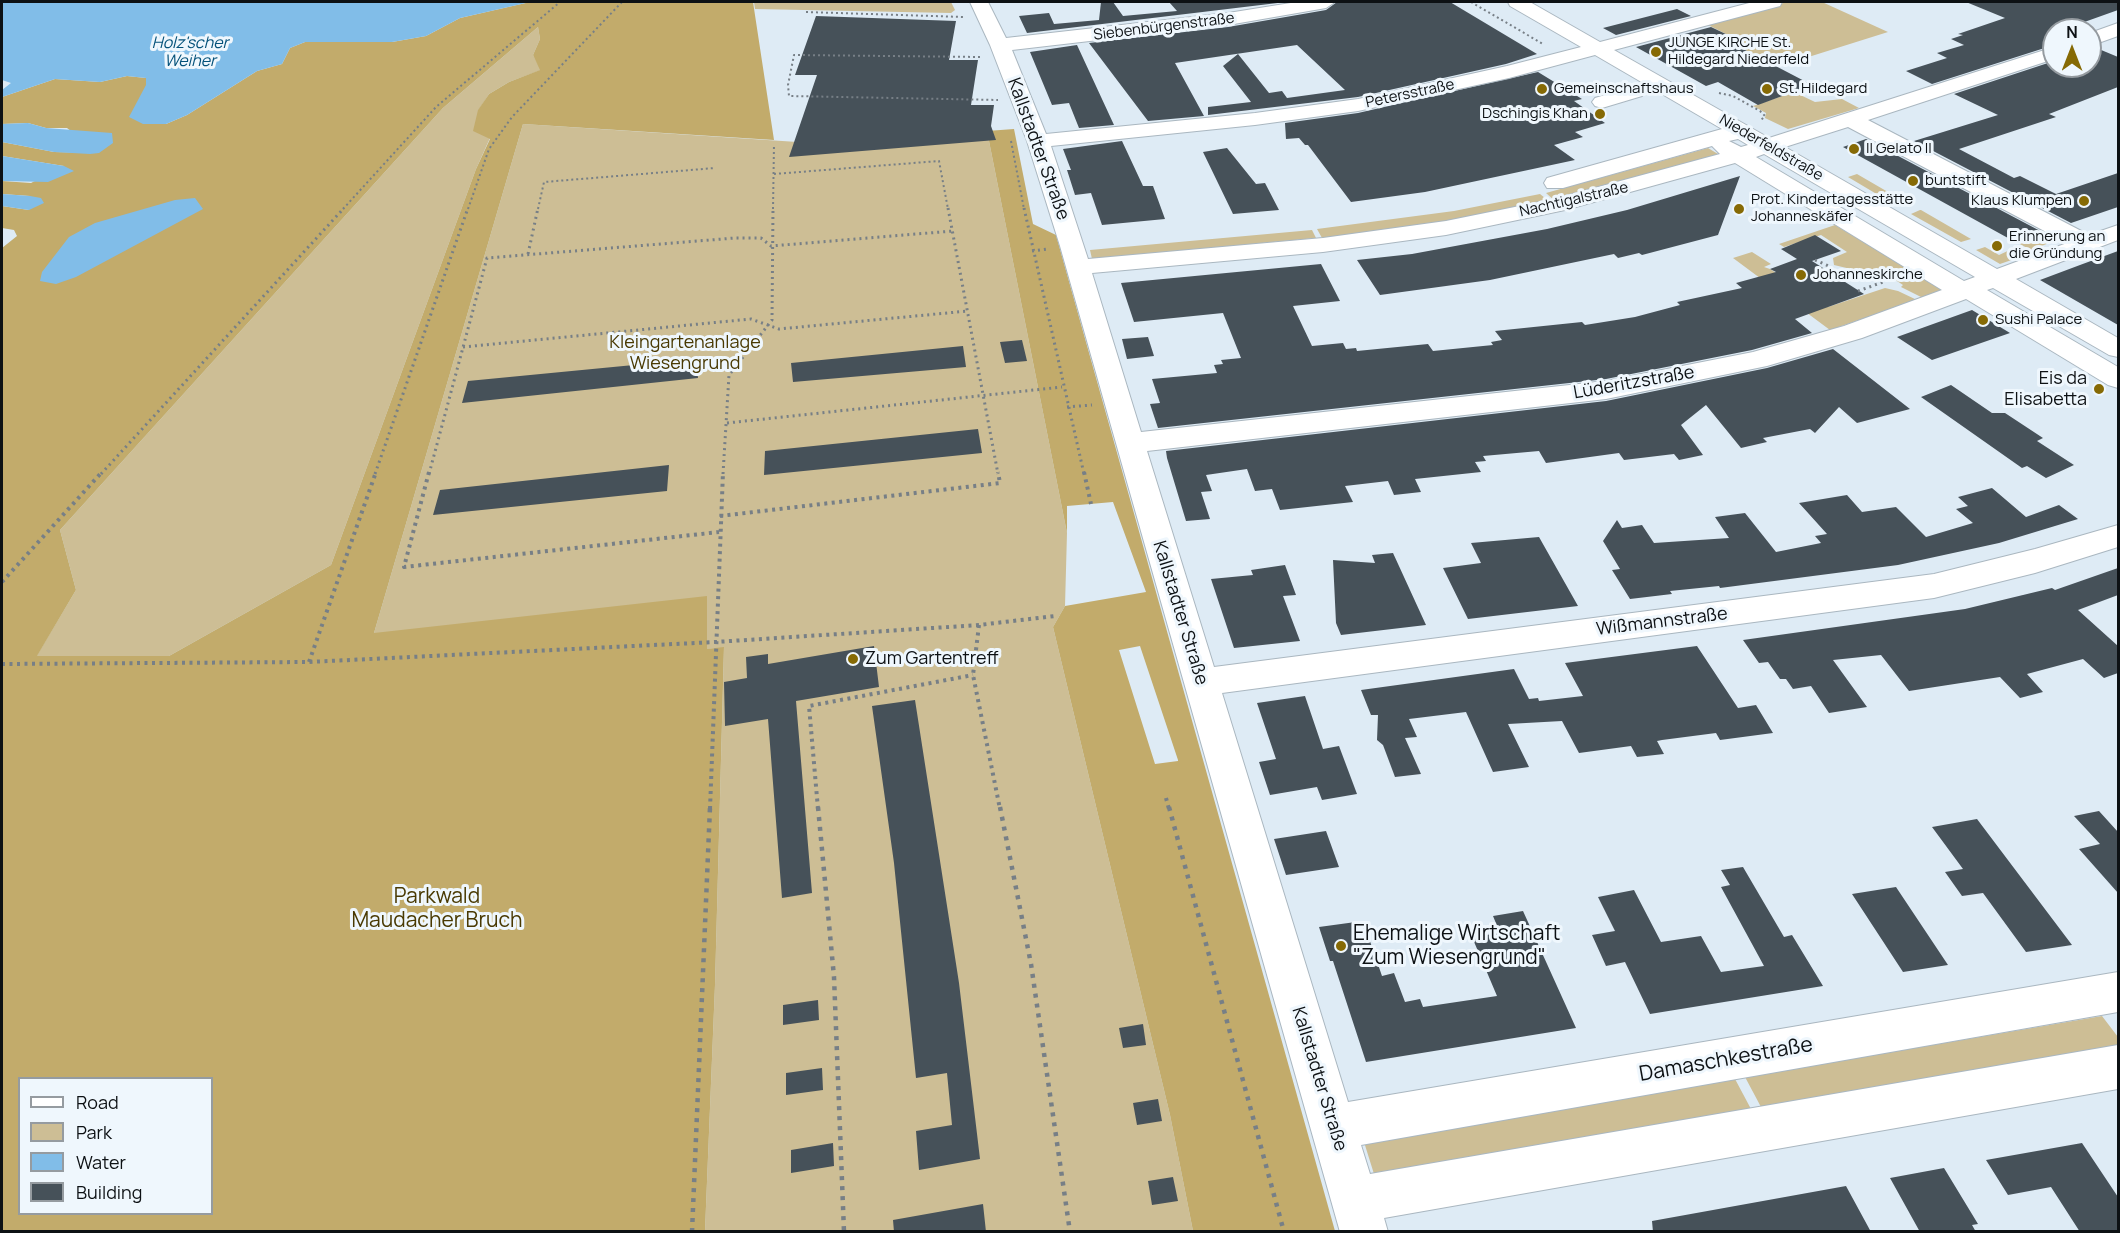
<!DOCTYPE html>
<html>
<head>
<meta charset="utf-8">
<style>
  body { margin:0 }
  #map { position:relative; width:2120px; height:1233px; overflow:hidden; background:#deebf5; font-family:Manrope,sans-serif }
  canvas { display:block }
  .frame { position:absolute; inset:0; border:3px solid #0d1114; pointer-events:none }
  .legend { position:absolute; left:18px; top:1077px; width:195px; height:138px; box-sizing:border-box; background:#eff7fd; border:2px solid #959ba0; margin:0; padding:8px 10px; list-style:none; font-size:18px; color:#0d1114 }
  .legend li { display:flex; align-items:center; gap:12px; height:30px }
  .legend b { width:30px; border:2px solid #959ba0 }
  .north { position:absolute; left:2042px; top:18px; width:60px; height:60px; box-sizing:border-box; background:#eff7fd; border:2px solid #959ba0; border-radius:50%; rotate:0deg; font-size:16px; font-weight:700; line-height:24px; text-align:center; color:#0d1114 }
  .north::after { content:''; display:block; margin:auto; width:21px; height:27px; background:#866a05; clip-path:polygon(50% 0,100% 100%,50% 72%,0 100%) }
</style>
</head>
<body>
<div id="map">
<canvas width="2120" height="1233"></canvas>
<div class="frame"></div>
<ul class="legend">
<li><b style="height:8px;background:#fff"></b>Road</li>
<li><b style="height:16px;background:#cdbe95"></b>Park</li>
<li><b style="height:16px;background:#81bde8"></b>Water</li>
<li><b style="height:16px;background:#465159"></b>Building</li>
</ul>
<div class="north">N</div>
</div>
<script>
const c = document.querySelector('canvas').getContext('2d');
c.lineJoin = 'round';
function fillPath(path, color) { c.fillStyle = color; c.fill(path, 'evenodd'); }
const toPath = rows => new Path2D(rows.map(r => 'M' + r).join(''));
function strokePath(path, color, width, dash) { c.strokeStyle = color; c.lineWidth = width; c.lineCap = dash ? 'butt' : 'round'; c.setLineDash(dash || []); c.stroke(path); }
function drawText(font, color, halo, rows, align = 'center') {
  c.font = font + ' Manrope,sans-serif'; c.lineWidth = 6; c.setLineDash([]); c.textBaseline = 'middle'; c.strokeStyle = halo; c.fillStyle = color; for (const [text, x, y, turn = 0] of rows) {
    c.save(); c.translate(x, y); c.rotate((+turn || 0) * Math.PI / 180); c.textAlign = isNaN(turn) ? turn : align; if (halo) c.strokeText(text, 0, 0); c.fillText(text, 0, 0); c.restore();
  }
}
const green = toPath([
  [754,2,951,2,955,10,951,13,755,9],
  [1787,2,1822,2,1888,32,1783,65,1762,59,1732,43,1738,40,1706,24],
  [538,27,540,39,533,55,541,70,509,82,489,94,478,111,490,138,476,169,331,565,169,656,36,657,76,590,60,530,443,108],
  [1794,92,1815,102,1842,99,1859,108,1788,129,1765,118,1766,113,1753,106],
  [523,124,828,144,987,131,1067,533,1065,606,1053,627,1170,1115,1193,1231,705,1231,715,985,724,648,707,649,374,633],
  [1708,148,1718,154,1555,201,1546,193],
  [1857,174,1900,199,1890,202,1848,177],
  [1540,194,1550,202,1501,212,1380,232,1322,238,1317,229,1454,211],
  [1920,210,1921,210,1971,239,1961,242,1911,214],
  [1835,225,1944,290,1923,298,1901,287,1903,285,1885,273,1876,275,1834,265,1833,258,1847,252,1821,235,1784,247,1779,244],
  [1312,230,1316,238,1092,259,1090,250],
  [2047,230,2062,238,2031,250,2016,242],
  [1985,247,1999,255,2012,249,2023,256,2000,264,1976,250],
  [1752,252,1771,264,1764,267,1770,269,1828,307,1885,288,1898,291,1917,300,1830,330,1733,258],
  [2102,1016,2118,1037,2118,1046,1761,1107,1745,1077],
  [1735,1079,1751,1109,1374,1174,1364,1142]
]);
const forest = toPath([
  [530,2,753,2,774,140,523,124,374,633,707,596,707,649,724,647,715,985,705,1231,2,1231,2,248,17,236,14,230,2,228,2,206,29,210,30,196,2,194,2,181,31,183,64,166,2,156,2,142,54,152,99,153,67,128,46,128,28,123,2,124,2,97,55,79,100,82,127,76,146,78,146,85,166,124,187,115,257,71,282,64,290,48,305,42,392,42,426,36,460,18],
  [538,27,540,39,533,55,540,70,509,82,489,94,478,110,473,131,490,139,476,169,331,565,169,656,37,656,76,590,60,530,443,108],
  [20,1078,212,1078,212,1214,20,1214],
  [1014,129,1033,224,1056,235,1335,1231,1193,1231,1170,1115,1053,627,1065,606,1146,592,1113,502,1067,506,1067,533,987,131],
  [1140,646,1178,760,1178,761,1155,764,1119,650]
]);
const water = toPath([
  [2,2,530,2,460,18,426,36,392,42,305,42,290,48,282,64,257,71,187,115,166,124,143,124,129,117,146,85,146,78,127,76,100,82,55,79,2,97,2,90,11,83,2,80],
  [28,123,46,128,112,133,113,143,99,153,90,154,54,152,2,142,2,124],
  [2,156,64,166,74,171,48,182,2,181],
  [2,194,30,196,41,198,44,203,29,210,2,206],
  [195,198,203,209,76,277,56,284,40,281,42,272,69,237,95,223,175,200]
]);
const building = toPath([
  [1101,2,1113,2,1123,16,1177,11,1169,2,1286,2,1027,33,1019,16,1049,13,1054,24,1099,20],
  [1337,2,1450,2,1537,54,1506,64,1358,97,1208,115,1208,107,1251,102,1223,66,1238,54,1269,93,1282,91,1287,98,1345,90,1297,45,1175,63,1204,116,1148,121,1089,43,1228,27,1326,10],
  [1966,2,2118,2,2118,10,2062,30,2054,30,2054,45,1932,84,1906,71,1947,58,1937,53,1964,45,1951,39,1963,35,1958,34,2005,18],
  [1677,9,1691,16,1616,35,1603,28],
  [816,16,956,21,949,60,978,60,971,105,994,105,991,126,996,140,789,157,817,75,795,75],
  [1711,27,1730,36,1722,38,1812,85,1758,105,1718,82,1706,86,1636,47],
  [1077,45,1114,125,1079,128,1069,103,1052,105,1030,52],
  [2094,47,2118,57,2118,87,2049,114,2056,117,1959,149,2014,178,2020,176,2056,194,2118,173,2118,207,2071,223,1914,141,1998,115,1954,94,2054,61,2054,66,2090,66,2090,48],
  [1538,72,1582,99,1574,101,1605,123,1575,132,1583,137,1554,145,1575,160,1425,192,1351,202,1308,145,1305,145,1299,138,1286,139,1285,123,1358,113],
  [1866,139,2044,233,2017,243,1843,147],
  [1122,141,1143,186,1153,186,1165,219,1102,225,1091,193,1075,195,1067,170,1071,170,1063,149],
  [1227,148,1256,184,1265,183,1279,210,1233,214,1203,152],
  [1740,176,1718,235,1642,255,1639,253,1618,258,1614,254,1490,280,1380,295,1357,260,1412,254,1547,229,1627,210],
  [1815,235,1841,251,1812,261,1864,294,1795,319,1812,333,1752,350,1606,379,1158,428,1150,404,1160,403,1152,379,1217,373,1214,365,1223,364,1221,360,1241,358,1223,313,1134,322,1121,283,1321,264,1340,301,1293,306,1312,346,1343,343,1346,349,1356,348,1357,351,1428,344,1433,351,1493,345,1491,342,1502,340,1495,331,1582,322,1585,325,1635,317,1680,305,1677,302,1742,288,1736,283,1776,272,1770,269,1797,259,1781,249],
  [2118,251,2118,325,2040,280,2080,265],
  [1972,310,2010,333,1932,360,1897,337],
  [1148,337,1154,356,1127,359,1122,339],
  [1022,340,1027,361,1005,363,1000,342],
  [963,346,966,367,793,382,791,363],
  [1833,349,1910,409,1857,423,1839,407,1815,433,1810,429,1763,438,1767,442,1741,448,1706,405,1681,425,1703,455,1679,460,1674,454,1624,460,1619,453,1546,463,1539,451,1483,456,1486,461,1475,462,1481,472,1415,479,1421,492,1394,495,1388,481,1345,486,1353,502,1280,510,1272,489,1255,491,1247,469,1206,475,1212,491,1201,492,1210,519,1186,521,1167,458,1166,451,1606,401,1767,368],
  [696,359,698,378,462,403,468,381],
  [1951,385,1992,413,2005,413,2043,438,2037,441,2074,465,2046,478,2027,466,2022,468,1921,397],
  [978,429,982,453,764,475,765,451],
  [669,465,667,491,433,515,440,490],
  [1992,488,2026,517,2059,505,2078,519,1999,543,1898,565,1720,588,1719,586,1670,591,1672,594,1630,599,1612,570,1620,569,1603,541,1617,520,1622,528,1642,525,1654,543,1729,538,1715,517,1745,513,1776,552,1821,543,1815,536,1827,534,1799,503,1847,495,1862,512,1896,507,1926,537,1973,523,1956,509,1968,506,1958,497],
  [1539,537,1578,606,1468,619,1443,568,1481,563,1471,543],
  [1393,553,1426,625,1341,635,1336,623,1333,560,1375,563,1372,555],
  [1285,565,1296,595,1283,596,1300,641,1234,648,1211,579,1253,575,1251,570],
  [2118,568,2118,595,2078,610,2118,646,2118,673,2104,678,2083,659,2027,674,2043,692,2020,698,2000,677,1909,691,1881,655,1833,660,1867,707,1829,713,1811,686,1793,689,1786,679,1780,679,1768,662,1759,663,1743,640,1965,609,2052,588,2055,590],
  [874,646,879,687,796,701,812,893,782,898,768,719,725,726,724,682,747,678,746,657,768,654,768,664],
  [1697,646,1738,708,1756,705,1773,733,1720,740,1716,733,1662,740,1657,741,1664,754,1637,757,1631,746,1579,753,1562,721,1508,724,1529,767,1493,772,1466,712,1409,719,1417,737,1405,738,1421,774,1395,777,1383,745,1377,740,1378,715,1371,715,1361,690,1514,669,1529,699,1538,698,1539,701,1583,696,1565,663],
  [1305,696,1323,749,1339,746,1357,794,1322,800,1317,787,1270,795,1259,762,1276,759,1257,703],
  [915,700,959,983,980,1159,919,1170,916,1131,952,1125,947,1073,916,1078,894,863,872,706],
  [2099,811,2118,832,2118,893,2079,849,2100,844,2074,816],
  [1977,819,2072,945,2026,952,1983,893,1962,896,1945,872,1963,869,1932,827],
  [1326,831,1339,867,1286,875,1274,839],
  [1743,867,1784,937,1792,935,1823,986,1650,1014,1625,962,1606,966,1592,935,1615,931,1598,897,1634,890,1661,942,1701,936,1721,972,1764,966,1721,887,1730,885,1721,870],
  [1896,887,1948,965,1903,972,1852,894],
  [1523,911,1576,1028,1366,1062,1333,961,1330,961,1319,927,1363,921,1382,976,1394,973,1405,1002,1420,999,1423,1007,1497,996,1472,937,1500,933,1493,916],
  [818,1000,819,1020,783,1025,783,1005],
  [1143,1024,1146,1045,1123,1048,1119,1028],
  [822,1068,823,1090,786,1095,786,1073],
  [1158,1099,1162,1121,1137,1125,1133,1103],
  [833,1143,834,1166,791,1173,791,1150],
  [2082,1143,2118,1197,2118,1232,2080,1232,2051,1187,2008,1195,1986,1160],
  [1944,1168,1978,1224,1972,1225,1976,1232,1920,1232,1890,1178],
  [1173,1177,1178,1201,1152,1205,1148,1181],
  [1846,1186,1871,1232,1653,1232,1652,1221],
  [983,1204,986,1232,894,1232,893,1220]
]);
const pathFar3 = toPath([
  [1471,2,1543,44],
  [806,12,964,17],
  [980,57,794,55,788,85,789,96,998,100],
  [1719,93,1733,96,1760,111,1765,116,1761,120],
  [1011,141,1024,209],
  [774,174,939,161,948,209],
  [343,209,436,107,560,2],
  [468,209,489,149,512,117,622,2],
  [538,209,544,182,715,168],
  [773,209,774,144]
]);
const pathFar2 = toPath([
  [948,208,998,474],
  [1024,208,1084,474],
  [1032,251,1047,249],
  [528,254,538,208],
  [1815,260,1831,267],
  [1858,291,1886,281],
  [463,347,751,319,779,329,968,311],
  [1067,407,1092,405],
  [727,423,1062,387],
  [101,474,344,208],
  [375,474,468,208],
  [429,474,487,258,735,238,761,238,771,246,953,231],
  [723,474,729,375,772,320,773,208]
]);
const pathFar1 = toPath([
  [429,472,404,567,719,532],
  [1084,472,1091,504],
  [720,516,1000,483,998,472],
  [2,582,102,472],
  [979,625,973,675,1000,809],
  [309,662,376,472],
  [2,664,309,662,715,642,979,625,1055,616],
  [1166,798,1169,809],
  [710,809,723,472],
  [818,809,809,706,973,675]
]);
const path = toPath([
  [818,807,834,977,844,1232],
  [1000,807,1031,964,1070,1232],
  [1169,807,1284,1232],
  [692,1232,710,807]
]);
const minor = toPath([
  [970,2,988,2,1006,38,1228,13,1297,2,1335,2,1326,8,1228,25,1012,50,1046,134,1255,113,1358,99,1507,66,1581,47,1510,6,1508,2,1530,2,1600,42,1753,2,1782,2,1780,6,1614,50,1769,138,2054,47,2054,59,1868,120,2089,235,2118,225,2118,240,2016,279,2118,338,2118,357,2109,355,1993,288,1987,290,2118,367,2118,388,2108,385,1966,299,1862,338,1767,366,1606,399,1147,451,1214,667,1934,574,2035,549,2118,525,2118,547,2035,573,1934,598,1222,693,1348,1102,2118,972,2118,1012,1361,1145,1370,1174,2118,1045,2118,1089,1384,1218,1388,1232,1340,1232,1060,246,1027,141,990,45,970,2],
  [1595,55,1722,129,1547,178,1544,183,1547,188,1563,188,1712,146,1720,154,1554,199,1446,221,1323,238,1088,259,1051,146,1255,125,1358,111,1509,78,1595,55],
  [1848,127,2067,243,1997,269,1785,147,1848,127],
  [1738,139,1748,145,1741,147,1729,141,1738,139],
  [1764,154,1975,277,1964,281,1756,157,1764,154],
  [1735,163,1942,290,1844,326,1753,352,1606,381,1141,432,1092,273,1323,252,1446,235,1565,210,1735,163],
  [2118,23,2118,36,2090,46,2090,33,2118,23],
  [1635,86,1642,88,1645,92,1642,96,1602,108,1595,106,1592,102,1595,98,1635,86]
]);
const markers = [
  [1656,52,6,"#866a05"],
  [1542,89,6,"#866a05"],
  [1767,89,6,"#866a05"],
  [1600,114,6,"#866a05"],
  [1854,149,6,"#866a05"],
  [1913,181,6,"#866a05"],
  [2084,201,6,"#866a05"],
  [1739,209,6,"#866a05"],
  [1997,246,6,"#866a05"],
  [1801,275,6,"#866a05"],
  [1983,320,6,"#866a05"],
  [2099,389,6,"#866a05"],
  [853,659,6,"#866a05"],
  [1341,946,6,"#866a05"]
];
const farStreetnames = [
  ["Siebenbürgenstraße",1164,27,-7],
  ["Petersstraße",1410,94,-12],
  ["Niederfeldstraße",1771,148,30],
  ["Nachtigalstraße",1574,200,-13]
];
const farPoinames = [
  ["JUNGE KIRCHE St.",1668,43],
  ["Hildegard Niederfeld",1668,60],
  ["Gemeinschaftshaus",1554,89],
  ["St. Hildegard",1779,89],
  ["Dschingis Khan",1588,114,"right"],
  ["Il Gelato II",1866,149],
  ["buntstift",1925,181],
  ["Prot. Kindertagesstätte",1751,200],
  ["Johanneskäfer",1751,217],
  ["Klaus Klumpen",2072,201,"right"],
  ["Erinnerung an",2009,237],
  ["die Gründung",2009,254],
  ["Johanneskirche",1813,275],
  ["Sushi Palace",1995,320]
];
const farWaternames = [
  ["Holz'scher",190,44],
  ["Weiher",190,62]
];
const streetNames = [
  ["Kallstadter Straße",1038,149,70],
  ["Lüderitzstraße",1634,383,-10],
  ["Kallstadter Straße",1180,613,73],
  ["Wißmannstraße",1662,622,-7],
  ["Kallstadter Straße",1319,1079,73]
];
const parkNames = [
  ["Kleingartenanlage",685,343],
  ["Wiesengrund",685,364]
];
const poiNames = [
  ["Eis da",2087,379],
  ["Elisabetta",2087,400],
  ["Zum Gartentreff",865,659,"left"]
];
const nearParknames = [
  ["Parkwald",437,897],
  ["Maudacher Bruch",437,921]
];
const nearPoinames = [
  ["Ehemalige Wirtschaft",1353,934],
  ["\"Zum Wiesengrund\"",1353,958]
];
const nearStreetnames = [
  ["Damaschkestraße",1726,1060,-10]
];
fillPath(green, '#cdbe95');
fillPath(forest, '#c2ab6b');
fillPath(water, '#81bde8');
fillPath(building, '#465159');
strokePath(minor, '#aab7c0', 2);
strokePath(pathFar3, '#777f86', 2, [2, 3]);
strokePath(pathFar2, '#777f86', 3, [2, 4]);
strokePath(pathFar1, '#777f86', 4, [3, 4.5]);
strokePath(path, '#777f86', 4.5, [4, 6]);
fillPath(minor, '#fff');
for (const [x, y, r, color] of markers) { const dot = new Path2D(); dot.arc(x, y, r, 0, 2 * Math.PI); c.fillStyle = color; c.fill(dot); strokePath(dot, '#eff7fd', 2); }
drawText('15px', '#0d1114', '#eff7fd', farStreetnames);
drawText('15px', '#0d1114', '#eff7fd', farPoinames, 'left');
drawText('italic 16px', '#05527a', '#eff7fd', farWaternames);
drawText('18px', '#0d1114', '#eff7fd', streetNames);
drawText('18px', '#493902', '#eff7fd', parkNames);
drawText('18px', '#0d1114', '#eff7fd', poiNames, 'right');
drawText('21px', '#493902', '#eff7fd', nearParknames);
drawText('21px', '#0d1114', '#eff7fd', nearPoinames, 'left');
drawText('21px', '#0d1114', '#eff7fd', nearStreetnames);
</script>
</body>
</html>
